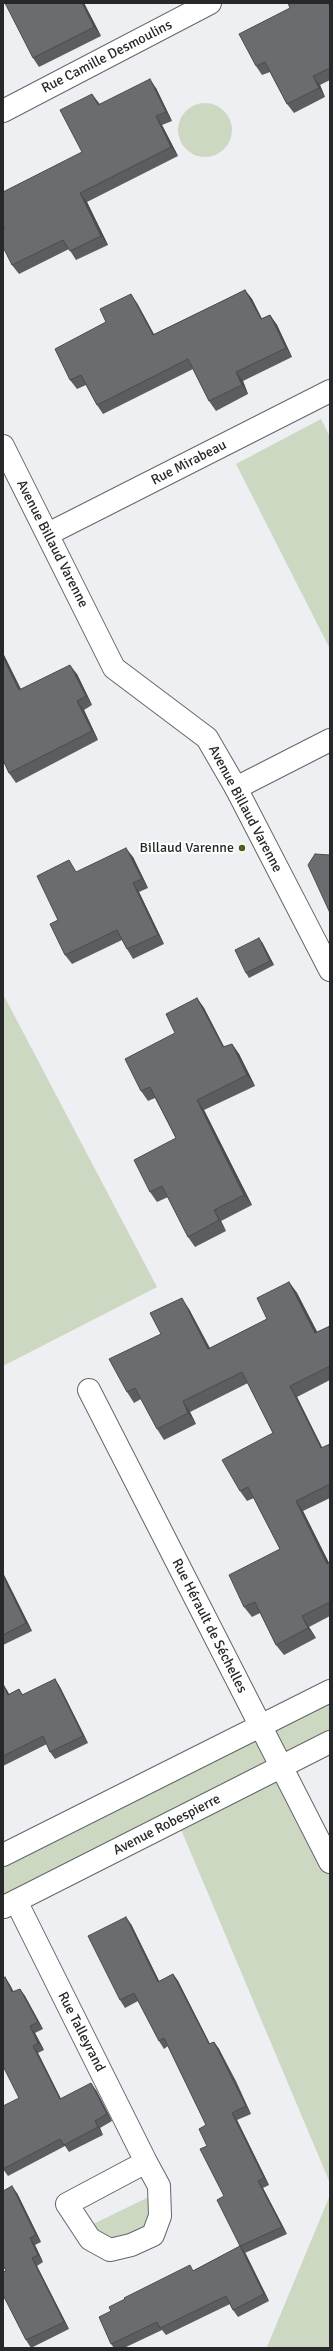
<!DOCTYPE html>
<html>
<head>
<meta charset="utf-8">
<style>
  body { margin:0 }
  #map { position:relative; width:333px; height:2351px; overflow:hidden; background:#edeff2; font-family:Signika,sans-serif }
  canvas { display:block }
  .frame { position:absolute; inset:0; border:4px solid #272829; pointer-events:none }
</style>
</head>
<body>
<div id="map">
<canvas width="333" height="2351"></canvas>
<div class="frame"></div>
</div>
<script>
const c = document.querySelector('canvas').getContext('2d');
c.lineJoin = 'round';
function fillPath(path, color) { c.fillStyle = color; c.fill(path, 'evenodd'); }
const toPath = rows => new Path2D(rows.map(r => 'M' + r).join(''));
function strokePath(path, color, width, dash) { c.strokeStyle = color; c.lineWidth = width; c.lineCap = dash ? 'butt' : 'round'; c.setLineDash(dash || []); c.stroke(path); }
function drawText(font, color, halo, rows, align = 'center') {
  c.font = font + ' Signika,sans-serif'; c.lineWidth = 4; c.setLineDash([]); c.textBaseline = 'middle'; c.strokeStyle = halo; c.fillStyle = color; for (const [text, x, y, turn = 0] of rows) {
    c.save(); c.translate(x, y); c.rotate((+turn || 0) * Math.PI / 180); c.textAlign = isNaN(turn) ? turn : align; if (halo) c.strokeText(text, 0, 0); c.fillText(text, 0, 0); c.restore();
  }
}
const green = toPath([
  '178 130a27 27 0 1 1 54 0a27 27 0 1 1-54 0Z',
  [321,419,330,437,330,649,236,464],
  [3,994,157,1287,3,1366],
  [330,1691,330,1742,274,1771,330,1872,330,2183,177,1820,3,1908,3,1855],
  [159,2192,160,2216,131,2245,83,2229],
  [330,2195,330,2348,266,2348,267,2347]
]);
const minor = toPath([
  [3,111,210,3],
  [48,534,330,391],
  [236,788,330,740],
  [89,1390,330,1862],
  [3,1855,330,1691],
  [16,1901,146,2162,67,2204,90,2239,110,2250,131,2245,153,2235,160,2216,159,2186,146,2162],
  [4,1907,330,1742]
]);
const tertiary = toPath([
  [3,446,114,668,207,738,236,788,330,970]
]);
const wall = toPath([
  [84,3,101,36,39,67,33,58],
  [330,4,330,80,320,85,325,97,294,113,287,104,270,72,262,75,256,66],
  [156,88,172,121,162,125,178,156,87,202,108,245,76,260,69,249,19,274,12,265,5,228,82,152,100,104],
  [245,290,252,299,262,319,270,315,277,325,292,357,243,381,248,394,216,411,209,401,193,369,103,414,97,405,86,385,77,389,70,380,106,322,137,303,154,334],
  [3,653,21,689,77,674,92,705,84,710,98,740,16,783,9,773,3,760],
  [133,857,148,888,139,892,164,944,133,959,127,949,122,940,72,964,65,955,77,872],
  [262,942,274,965,249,978,246,973],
  [197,998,204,1008,224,1047,232,1044,239,1054,255,1086,204,1110,252,1205,221,1221,226,1231,195,1247,188,1237,168,1197,157,1202,150,1192,176,1138,155,1098,148,1101,141,1091],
  [289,1282,297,1293,317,1332,330,1326,330,1380,297,1397,322,1448,330,1444,330,1498,303,1511,329,1563,330,1562,330,1616,309,1627,316,1638,284,1655,276,1645,260,1613,252,1617,244,1607,280,1549,254,1498,247,1501,240,1491,273,1433,248,1383,190,1412,196,1424,164,1440,157,1429,141,1399,134,1403,127,1392,161,1334,189,1309,210,1348,267,1319],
  [3,1573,32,1631,3,1645],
  [55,1679,60,1687,88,1743,55,1759,50,1752,47,1744,3,1766,3,1684,9,1694,19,1689,23,1695],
  [131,1924,159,1981,173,1974,178,1981,210,2044,214,2042,219,2049,236,2081,251,2114,237,2120,269,2185,263,2188,287,2234,245,2253,269,2301,238,2317,233,2310,230,2304,166,2335,162,2330,124,2348,114,2348,111,2344,194,2270,240,2246,224,2196,207,2146,206,2125,168,2046,164,2049,159,2041,138,2001,125,2008,120,2000],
  [5,1977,10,1985,14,1992,20,1989,25,1996,43,2029,35,2033,44,2050,38,2053,61,2099,96,2090,112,2121,100,2128,103,2135,69,2152,65,2146,8,2176,3,2169,19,2098],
  [17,2193,41,2242,35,2245,43,2262,37,2266,69,2329,31,2348,26,2340]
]);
const shadedWall = toPath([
  [82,3,84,3,101,36,94,27],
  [313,76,320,85,325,97,319,88],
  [150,79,156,88,172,121,166,112],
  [92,94,99,103,105,114,98,105],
  [156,116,162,125,178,156,171,147],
  [80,193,87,202,108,245,101,236],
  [245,290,252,299,267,329,261,319],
  [131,294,137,303,159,344,153,335],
  [270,315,277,325,292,357,286,348],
  [236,372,243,381,248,394,242,385],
  [3,653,25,699,19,690,3,657],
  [70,665,77,674,92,705,86,696],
  [77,701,84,710,98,740,92,731],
  [126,848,133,857,148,888,142,879],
  [133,883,139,892,164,944,158,935],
  [259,938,262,942,274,965,270,961],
  [197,998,204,1008,230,1058,223,1047],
  [232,1044,239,1054,255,1086,247,1075],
  [197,1100,204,1110,252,1205,244,1195],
  [214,1210,221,1221,226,1231,219,1220],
  [289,1282,297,1293,323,1343,315,1333],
  [182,1298,189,1309,215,1359,208,1349],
  [290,1386,297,1397,328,1459,321,1448],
  [183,1401,190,1412,196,1424,188,1413],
  [296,1501,303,1511,330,1565,327,1564],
  [3,1573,32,1631,26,1623,3,1576],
  [302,1616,316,1638,308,1628],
  [55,1679,60,1687,88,1743,83,1736],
  [3,1684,7,1690,13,1702,8,1695],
  [126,1917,131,1924,163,1989,158,1982],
  [173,1974,178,1981,214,2052,209,2044],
  [5,1977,10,1985,17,2000,12,1992],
  [20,1989,25,1996,43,2029,38,2022],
  [30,2026,35,2033,44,2050,38,2043],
  [214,2042,219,2049,251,2114,246,2106],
  [33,2046,38,2053,65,2107,60,2099],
  [91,2083,96,2090,112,2121,107,2114],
  [232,2113,237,2120,269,2185,264,2178],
  [95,2121,100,2128,103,2135,98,2127],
  [258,2181,263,2188,287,2234,282,2227],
  [12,2186,17,2193,41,2242,36,2235],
  [30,2238,35,2245,43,2262,38,2255],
  [240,2246,246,2254,269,2301,264,2294],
  [32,2258,37,2266,69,2329,64,2322]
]);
const building = toPath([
  [5,3,82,3,94,27,33,58,5,3],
  [288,3,328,3,330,7,330,68,313,76,319,88,287,104,265,62,256,66,239,34,290,8,288,3],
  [150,79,166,112,156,116,171,147,80,193,101,236,70,251,63,240,12,265,3,247,3,229,5,228,3,224,3,192,82,152,60,110,92,94,98,105,150,79],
  [245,290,261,319,270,315,286,348,236,372,242,385,209,401,188,359,97,405,81,375,70,380,55,349,106,322,100,309,131,294,153,335,245,290],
  [3,657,19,690,70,665,86,696,77,701,92,731,9,773,3,760,3,657],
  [126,848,142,879,133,883,158,935,127,949,117,930,65,955,50,924,58,920,37,876,69,860,76,872,126,848],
  [315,854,330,855,330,913,308,865,315,854],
  [259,938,270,961,246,973,235,950,259,938],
  [197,998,223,1047,232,1044,247,1075,197,1100,244,1195,214,1210,219,1220,188,1237,162,1186,150,1192,134,1160,176,1138,150,1087,141,1091,125,1059,175,1033,166,1014,197,998],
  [289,1282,315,1333,330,1326,330,1366,290,1386,321,1448,330,1444,330,1484,296,1501,327,1564,330,1562,330,1602,302,1616,308,1628,276,1645,255,1602,244,1607,229,1575,280,1549,248,1487,240,1491,222,1460,273,1433,242,1372,183,1401,188,1413,157,1429,135,1388,127,1392,109,1359,161,1334,150,1313,182,1298,208,1349,267,1319,257,1298,289,1282],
  [3,1576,26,1623,3,1635,3,1576],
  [55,1679,83,1736,50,1752,43,1736,3,1756,3,1684,8,1695,19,1689,22,1695,55,1679],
  [126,1917,158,1982,173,1974,209,2044,214,2042,246,2106,232,2113,264,2178,258,2181,282,2227,240,2246,217,2200,224,2196,200,2149,207,2146,199,2129,206,2125,164,2038,159,2041,134,1993,120,2000,88,1936,126,1917],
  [5,1977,12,1992,20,1989,38,2022,30,2026,38,2043,33,2046,60,2099,91,2083,107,2114,95,2121,98,2127,64,2145,60,2139,3,2169,3,2106,19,2098,3,2066,3,1979,5,1977],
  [12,2186,36,2235,30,2238,38,2255,32,2258,64,2322,26,2340,3,2295,3,2272,6,2271,3,2265,3,2191,12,2186],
  [240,2246,264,2294,233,2310,226,2296,160,2328,157,2322,111,2344,99,2317,111,2311,109,2307,125,2299,124,2298,190,2265,193,2271,240,2246]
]);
const markers = [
  [242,848,4,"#446316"]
];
const streetNames = [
  ["Rue Camille Desmoulins",107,57,-27],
  ["Rue Mirabeau",189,463,-27],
  ["Avenue Billaud Varenne",52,544,63],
  ["Avenue Billaud Varenne",245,809,62],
  ["Rue Hérault de Séchelles",209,1626,63],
  ["Avenue Robespierre",167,1825,-27],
  ["Rue Talleyrand",81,2032,63]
];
const poiNames = [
  ["Billaud Varenne",234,848]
];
fillPath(green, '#cdd8c2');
strokePath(minor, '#656669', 24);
strokePath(tertiary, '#656669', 24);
strokePath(minor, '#fff', 22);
strokePath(tertiary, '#fff', 22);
fillPath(wall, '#5b5d5f');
fillPath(shadedWall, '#4a4c4e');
fillPath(building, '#6a6c6f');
strokePath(building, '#4a4c4e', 1);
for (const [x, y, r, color] of markers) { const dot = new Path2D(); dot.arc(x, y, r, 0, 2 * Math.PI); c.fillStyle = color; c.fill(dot); strokePath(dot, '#fff', 1.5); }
drawText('14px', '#272829', '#fff', streetNames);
drawText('14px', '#272829', '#fff', poiNames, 'right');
</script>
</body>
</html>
